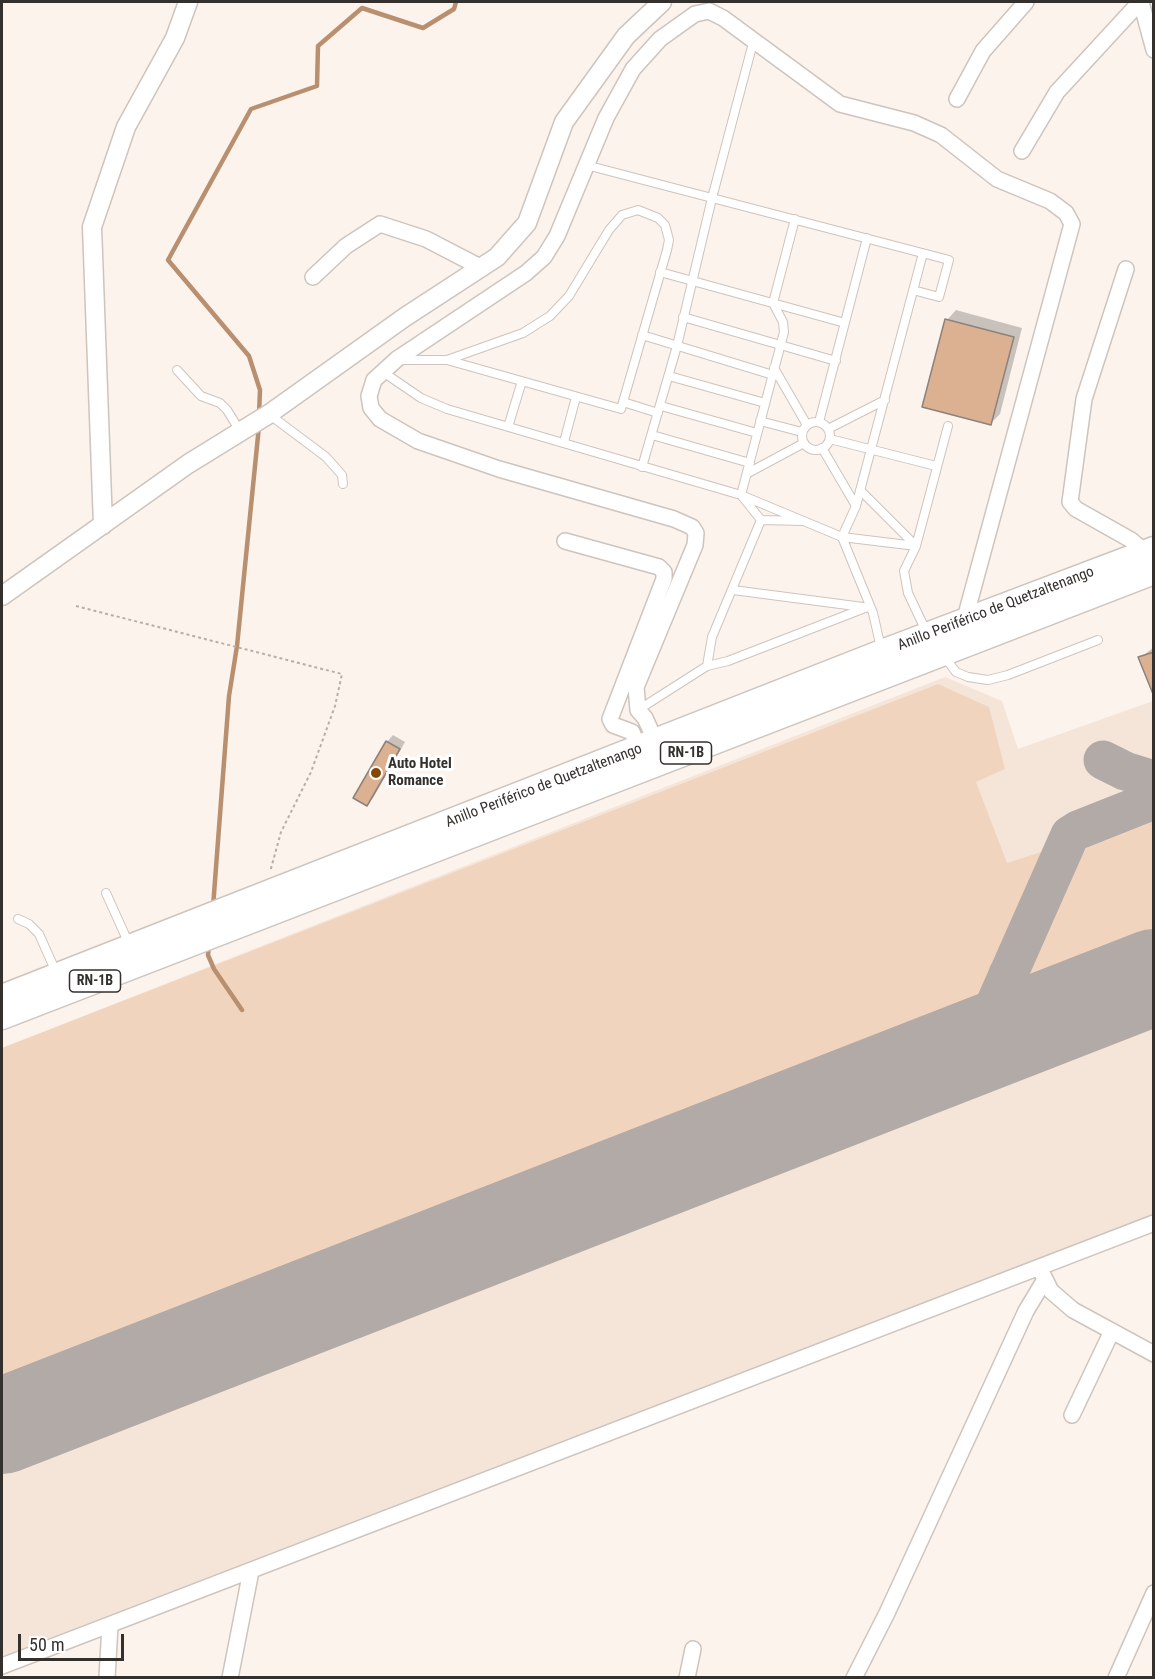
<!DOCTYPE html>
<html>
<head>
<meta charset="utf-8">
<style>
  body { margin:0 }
  #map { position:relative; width:1155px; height:1679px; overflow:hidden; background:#fcf3ec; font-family:"Roboto Condensed",sans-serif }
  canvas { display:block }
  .frame { position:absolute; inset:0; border:3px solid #34302e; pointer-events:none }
  .scale { position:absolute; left:18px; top:1634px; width:106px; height:27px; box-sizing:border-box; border:3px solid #34302e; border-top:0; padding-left:8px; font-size:18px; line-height:21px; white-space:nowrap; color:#34302e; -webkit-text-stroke:4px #fff; paint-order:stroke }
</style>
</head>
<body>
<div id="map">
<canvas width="1155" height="1679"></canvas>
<div class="frame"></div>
<div class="scale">50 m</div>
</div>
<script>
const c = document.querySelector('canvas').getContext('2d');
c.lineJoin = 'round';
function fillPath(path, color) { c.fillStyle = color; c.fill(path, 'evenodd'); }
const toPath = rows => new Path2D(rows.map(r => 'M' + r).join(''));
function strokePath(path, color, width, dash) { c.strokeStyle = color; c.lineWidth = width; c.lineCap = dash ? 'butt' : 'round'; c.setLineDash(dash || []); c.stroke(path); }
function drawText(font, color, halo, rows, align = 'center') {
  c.font = font + ' "Roboto Condensed",sans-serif'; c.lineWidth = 6; c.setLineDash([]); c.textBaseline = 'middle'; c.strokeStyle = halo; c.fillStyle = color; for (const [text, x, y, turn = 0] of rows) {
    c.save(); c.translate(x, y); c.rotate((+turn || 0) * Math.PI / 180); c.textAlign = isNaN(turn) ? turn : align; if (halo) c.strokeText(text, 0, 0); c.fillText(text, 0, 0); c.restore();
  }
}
const built = toPath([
  [945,677,1002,701,1018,749,1153,701,1153,1216,2,1659,2,1048]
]);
const green = toPath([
  [938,684,989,707,1005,769,976,782,1007,863,1044,851,981,1003,969,1022,939,1037,2,1400,2,1048],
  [1153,819,1153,954,1053,993,1034,988,1028,983,1027,965,1074,862,1081,852,1099,840]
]);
const shadow = toPath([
  [956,310,1022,328,1000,414,990,424,947,320],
  [1154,647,1154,687,1140,658],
  [393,735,405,742,373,798,367,804,387,742]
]);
const stream = toPath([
  [259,414,260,390,249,356,168,260,251,109,317,86,318,46,362,8,423,28,454,9,456,2],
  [213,907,229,696,237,646,259,426],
  [209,945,208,955,214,969,242,1010]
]);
const taxiway = toPath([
  [1103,760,1125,771,1154,780],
  [1008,974,1008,997,1020,1010,1043,1015,1069,1010],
  [910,1072,950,1053,982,1026,996,1002,1070,835,1078,830,1154,800]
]);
const runway = toPath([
  [2,1426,1154,977]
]);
const building = toPath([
  [945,319,1014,337,991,425,922,407,945,319],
  [1154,652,1154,694,1153,694,1138,657,1154,652],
  [386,741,400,749,367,806,353,798,386,741]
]);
const path = toPath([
  [76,606,342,674,335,706,311,772,281,832,270,872]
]);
const service = toPath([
  [586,165,949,260,939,297,913,290],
  [795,219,773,303,783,322,784,332,741,495,761,520,803,521],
  [660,272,845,323],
  [683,317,836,361],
  [642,335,773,375],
  [402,360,447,360,523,333,550,316,569,296,609,230,622,215,638,210,658,218,665,225,669,240,667,250,621,409,447,360],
  [774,368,807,425],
  [177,370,201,396,220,403,227,410,240,431],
  [383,372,421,398,447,409,741,495,842,537,916,546],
  [669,376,765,403],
  [623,402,658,413],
  [661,406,757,433],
  [270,415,326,457,342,475,343,484],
  [760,421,802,432],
  '802 436a14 14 0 1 1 28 0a14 14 0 1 1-28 0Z',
  [819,422,867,238],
  [508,427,522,381],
  [828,429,885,400],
  [652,435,750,463],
  [830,439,936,466],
  [564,442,576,397],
  [822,448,856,506],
  [642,467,677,346,712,198,754,39],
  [748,473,804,443],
  [860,490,916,546],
  [733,590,863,607],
  [926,631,908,593,904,571,916,546,948,426],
  [881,648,873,613,842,537,856,506,923,253],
  [944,656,956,672,968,677,988,680,1008,675,1098,640],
  [707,666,712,637,761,520],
  [638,710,707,666,728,661,870,606],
  [106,893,129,944],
  [18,919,29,924,39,934,56,972]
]);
const minor = toPath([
  [1141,2,1154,50],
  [957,99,983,51,1026,2],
  [1022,151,1057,92,1140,2],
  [1126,269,1084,399,1070,502,1076,509,1131,540,1145,552],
  [313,277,346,246,380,224,426,239,482,268],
  [565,541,659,567,664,572,664,579,610,719,613,725,632,732,639,748],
  [656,742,645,718,638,710,636,687,695,545,696,533,692,527,674,519,499,469,418,441,380,419,371,408,369,396,374,380,397,359,526,273,544,257,557,236,606,118,633,69,660,39,695,14,709,11,723,18,840,104,914,123,941,135,997,179,1050,201,1066,213,1072,224,964,622],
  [1042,1273,1051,1291,1073,1310,1154,1354],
  [1072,1415,1112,1331],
  [2,1666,1154,1223],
  [107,1678,110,1625],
  [230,1678,251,1571],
  [687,1678,693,1649],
  [854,1678,887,1613,1026,1311,1044,1281],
  [1116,1678,1154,1593]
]);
const tertiary = toPath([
  [103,525,92,227,126,127,175,38,188,2],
  [2,596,188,464,269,414,405,317,497,257,527,223,564,122,626,36,662,2]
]);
const trunk = toPath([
  [2,997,882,652,1154,549],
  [2,1017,1154,572]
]);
const markers = [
  [376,773,6,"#854803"]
];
const shields = [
  [686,753,51],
  [95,981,51]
];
const shieldNames = [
  ["RN-1B",686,753],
  ["RN-1B",95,981]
];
const streetNames = [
  ["Anillo Periférico de Quetzaltenango",996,609,-21],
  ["Anillo Periférico de Quetzaltenango",544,786,-21]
];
const poiNames = [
  ["Auto Hotel",388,764],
  ["Romance",388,781]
];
fillPath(built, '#f5e5d9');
fillPath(green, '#f1d4be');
fillPath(shadow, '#0003');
strokePath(stream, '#b89070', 4.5);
strokePath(taxiway, '#b2aaa6', 39);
strokePath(runway, '#b2aaa6', 96);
fillPath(building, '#dbb191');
strokePath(building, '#8b827c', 1.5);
strokePath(service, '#cdc4be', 10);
strokePath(minor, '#cdc4be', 18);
strokePath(tertiary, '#cdc4be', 21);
strokePath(trunk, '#cdc4be', 27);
strokePath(path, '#b6afa9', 2, [3, 3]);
strokePath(service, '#fff', 8);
strokePath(minor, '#fff', 15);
strokePath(tertiary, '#fff', 18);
strokePath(trunk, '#fff', 24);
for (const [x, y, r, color] of markers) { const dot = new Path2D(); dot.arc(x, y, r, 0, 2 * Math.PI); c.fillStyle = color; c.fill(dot); strokePath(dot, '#fff', 2); }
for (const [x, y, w] of shields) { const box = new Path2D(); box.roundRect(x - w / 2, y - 11, w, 22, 4.5); c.fillStyle = '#fff'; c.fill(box); strokePath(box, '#34302e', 1.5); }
drawText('bold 14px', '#34302e', null, shieldNames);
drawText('15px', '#34302e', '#fff', streetNames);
drawText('bold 15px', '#34302e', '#fff', poiNames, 'left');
</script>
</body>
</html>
